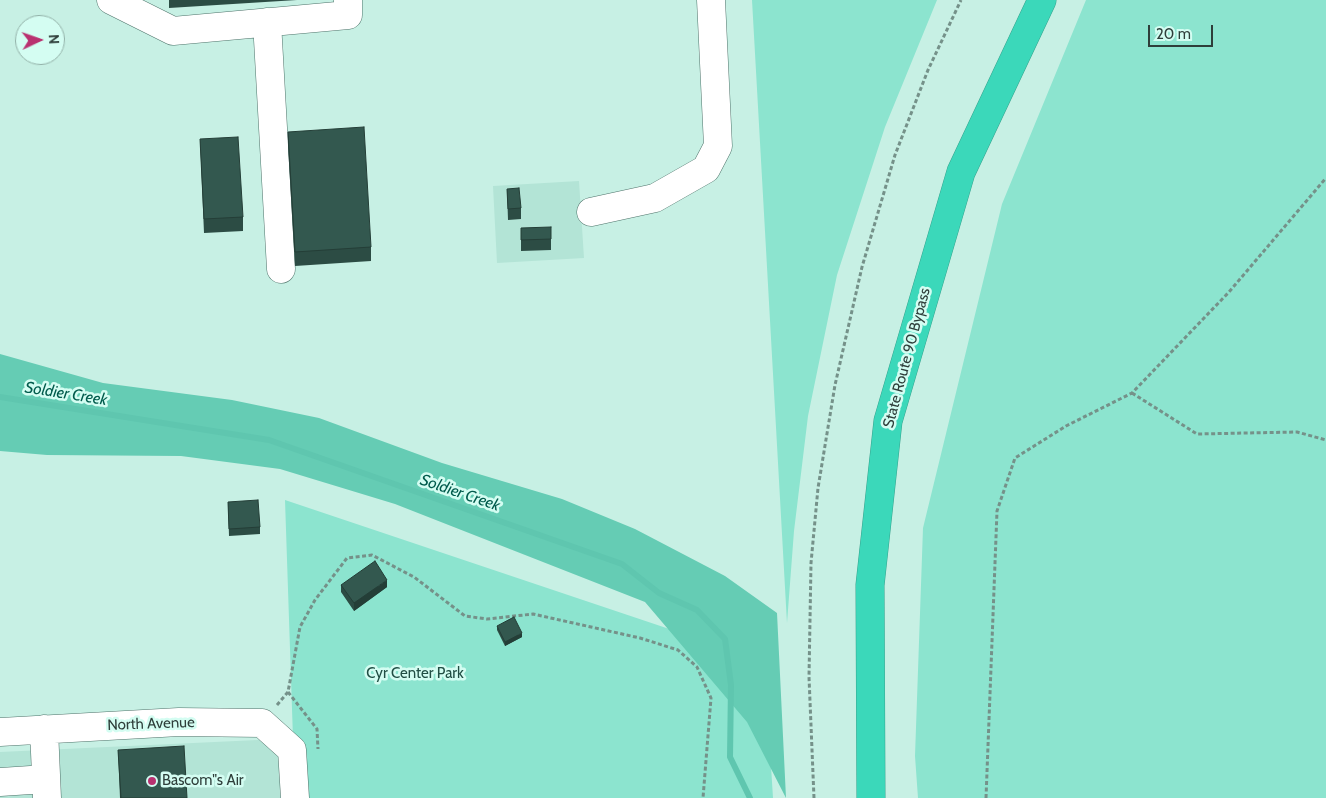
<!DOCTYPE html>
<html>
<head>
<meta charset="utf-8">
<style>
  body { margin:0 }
  #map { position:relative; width:1326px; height:798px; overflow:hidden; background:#c7f0e4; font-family:Cabin,sans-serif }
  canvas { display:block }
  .north { position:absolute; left:15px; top:15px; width:50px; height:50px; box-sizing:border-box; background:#d4fdf2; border:1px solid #92b1a8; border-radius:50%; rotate:87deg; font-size:14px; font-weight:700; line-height:20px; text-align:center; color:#2e3e3a }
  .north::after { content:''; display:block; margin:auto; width:18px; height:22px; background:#b93170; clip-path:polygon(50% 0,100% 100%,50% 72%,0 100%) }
  .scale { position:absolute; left:1148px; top:25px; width:65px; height:22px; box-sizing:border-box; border:2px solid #2e3e3a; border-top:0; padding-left:6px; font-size:15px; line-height:18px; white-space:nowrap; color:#2e3e3a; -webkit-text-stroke:4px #d4fdf2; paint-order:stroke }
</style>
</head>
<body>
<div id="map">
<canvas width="1326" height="798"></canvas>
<div class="north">N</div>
<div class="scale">20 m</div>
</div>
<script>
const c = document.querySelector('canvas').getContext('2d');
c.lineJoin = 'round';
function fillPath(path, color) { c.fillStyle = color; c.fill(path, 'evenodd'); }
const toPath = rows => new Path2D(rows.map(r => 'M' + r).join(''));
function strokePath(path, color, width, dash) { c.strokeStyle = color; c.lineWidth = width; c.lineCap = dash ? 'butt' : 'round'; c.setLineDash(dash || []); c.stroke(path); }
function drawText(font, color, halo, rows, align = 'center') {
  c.font = font + ' Cabin,sans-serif'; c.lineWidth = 5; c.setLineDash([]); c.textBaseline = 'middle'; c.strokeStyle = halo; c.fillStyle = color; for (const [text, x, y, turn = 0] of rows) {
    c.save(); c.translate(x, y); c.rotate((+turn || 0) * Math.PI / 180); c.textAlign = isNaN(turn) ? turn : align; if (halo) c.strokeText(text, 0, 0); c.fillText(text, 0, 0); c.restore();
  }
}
const built = toPath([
  [579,181,584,258,497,263,493,186],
  [279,739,282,798,0,798,0,752]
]);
const green = toPath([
  [752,0,937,0,885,127,837,275,808,416,794,531,787,623],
  [1086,0,1326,0,1326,798,918,798,915,756,923,528,1002,204],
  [285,500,717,645,770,750,773,798,295,798]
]);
const forest = toPath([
  [0,354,103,383,232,400,319,418,442,463,562,499,635,529,725,576,777,613,786,798,747,722,645,602,395,504,280,469,181,456,47,455,0,451]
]);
const stream = toPath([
  [0,397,269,440,622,564,659,593,697,610,725,639,731,685,730,757,750,798]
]);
const path = toPath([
  [1132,393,1197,434,1297,432,1326,440],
  [288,692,317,729,318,749],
  [277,705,288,692,300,627,315,600,347,558,372,555,414,577,465,616,487,619,533,614,640,638,678,650,697,667,711,698,703,798],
  [814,798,809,677,811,563,818,488,835,385,862,267,895,155,928,70,961,0],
  [986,798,997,511,1015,458,1066,426,1132,393,1229,292,1326,178]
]);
const minor = toPath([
  [111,0,173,31,348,15,348,0],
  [267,22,281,269],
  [591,212,655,198,706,169,718,146,711,0],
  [44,729,47,798],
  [0,732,179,722,262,723,292,750,295,798],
  [0,782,46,779]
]);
const highway = toPath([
  [871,798,870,585,888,421,961,172,1042,0]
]);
const wall = toPath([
  [169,0,297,0,169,8],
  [288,132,371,247,371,261,295,266,288,146],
  [200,139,243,217,243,231,204,233],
  [507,189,521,208,521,219,508,220],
  [521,228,551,239,551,250,521,251],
  [228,502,260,527,260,534,229,536],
  [341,585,387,587,354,611,341,592],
  [497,626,522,637,505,646,497,630],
  [118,750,187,798,120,798]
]);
const shadedWall = toPath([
  [387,580,387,587,354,611,354,603],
  [522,633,522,637,505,646,505,642]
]);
const building = toPath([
  [364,127,371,247,295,252,288,132,364,127],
  [238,137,243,217,204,219,200,139,238,137],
  [519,188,521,208,508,209,507,189,519,188],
  [551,227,551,239,521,240,521,228,551,227],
  [258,500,260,527,229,529,228,502,258,500],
  [375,561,387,580,354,603,341,585,375,561],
  [514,617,522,633,505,642,497,626,514,617],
  [184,746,187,798,121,798,118,750,184,746]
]);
const markers = [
  [152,781,5,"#b93170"]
];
const streetNames = [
  ["State Route 90 Bypass",907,358,-75],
  ["North Avenue",151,724,-2]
];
const parkNames = [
  ["Cyr Center Park",415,674]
];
const poiNames = [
  ["Bascom\"s Air",162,781]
];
const waterNames = [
  ["Soldier Creek",66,394,9],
  ["Soldier Creek",460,493,19]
];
fillPath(built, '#b3e4d6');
fillPath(green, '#8ce4cf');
fillPath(forest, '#65ccb4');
strokePath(stream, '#5fc6af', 6);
strokePath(minor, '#4e736a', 29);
strokePath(highway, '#36a28d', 29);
strokePath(path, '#759189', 3, [4, 2.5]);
strokePath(minor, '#fff', 28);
strokePath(highway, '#3bd8ba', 28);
fillPath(wall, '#2c4c44');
fillPath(shadedWall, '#243e37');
fillPath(building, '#33584f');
strokePath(building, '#243e37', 1);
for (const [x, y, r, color] of markers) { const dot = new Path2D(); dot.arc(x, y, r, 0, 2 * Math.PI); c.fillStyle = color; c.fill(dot); strokePath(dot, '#d4fdf2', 2); }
drawText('15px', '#2e3e3a', '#d4fdf2', streetNames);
drawText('15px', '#214e44', '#d4fdf2', parkNames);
drawText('15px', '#2e3e3a', '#d4fdf2', poiNames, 'left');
drawText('italic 16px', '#005b4c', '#d4fdf2', waterNames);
</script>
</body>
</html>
